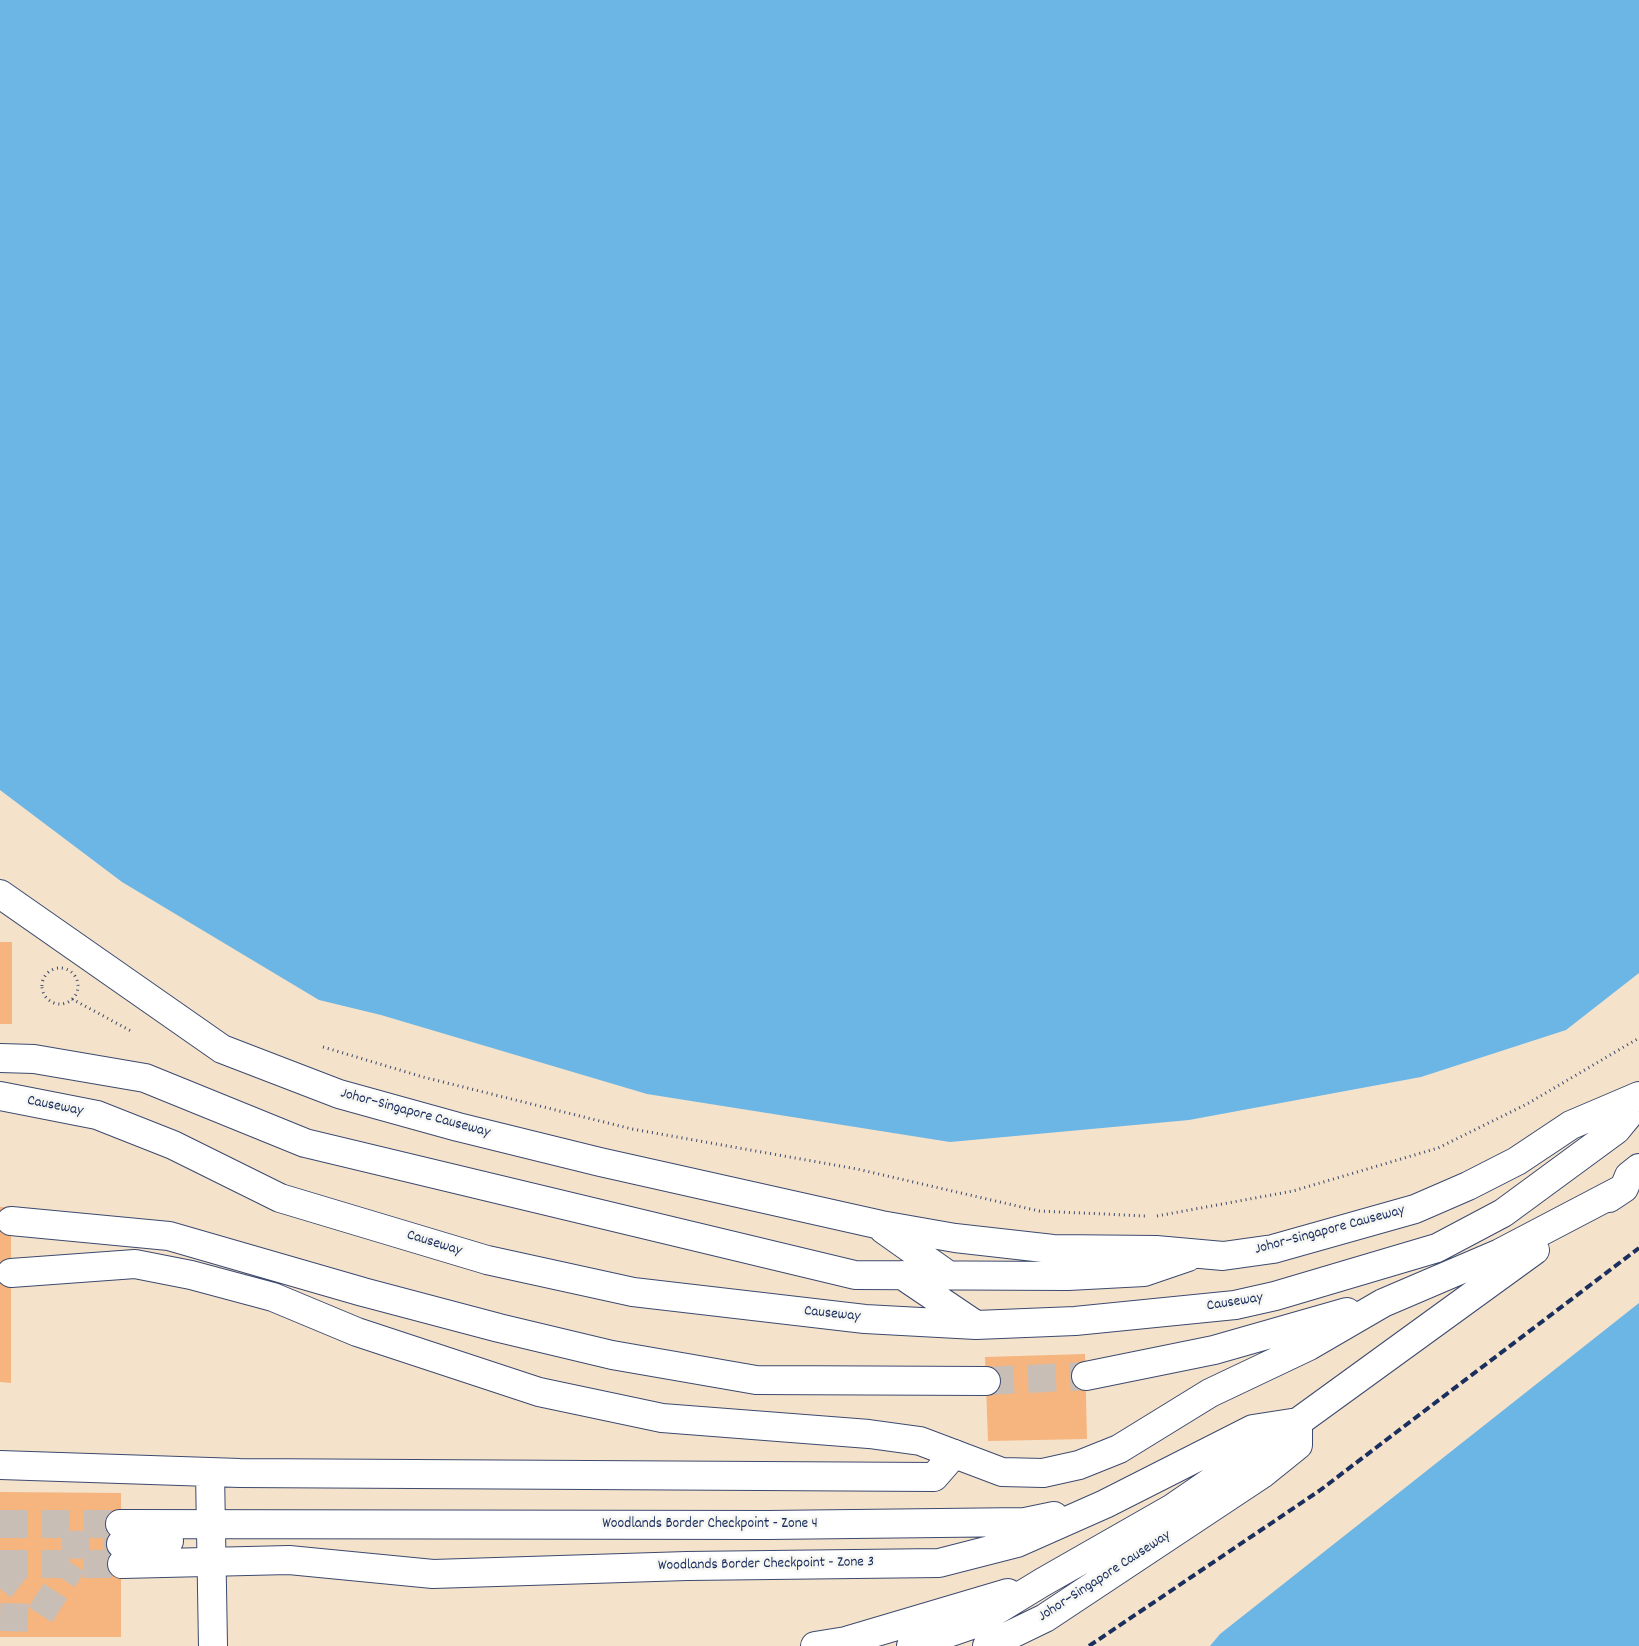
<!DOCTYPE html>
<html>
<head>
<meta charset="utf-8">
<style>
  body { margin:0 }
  canvas { display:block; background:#f4e2cb }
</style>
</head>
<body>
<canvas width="1639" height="1646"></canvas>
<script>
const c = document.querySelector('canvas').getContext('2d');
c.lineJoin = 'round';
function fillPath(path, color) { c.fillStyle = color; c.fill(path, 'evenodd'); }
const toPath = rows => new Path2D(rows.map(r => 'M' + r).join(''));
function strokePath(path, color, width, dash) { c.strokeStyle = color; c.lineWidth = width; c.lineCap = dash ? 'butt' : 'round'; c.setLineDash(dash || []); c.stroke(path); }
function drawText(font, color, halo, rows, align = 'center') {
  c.font = font + ' Dekko,sans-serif'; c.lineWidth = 5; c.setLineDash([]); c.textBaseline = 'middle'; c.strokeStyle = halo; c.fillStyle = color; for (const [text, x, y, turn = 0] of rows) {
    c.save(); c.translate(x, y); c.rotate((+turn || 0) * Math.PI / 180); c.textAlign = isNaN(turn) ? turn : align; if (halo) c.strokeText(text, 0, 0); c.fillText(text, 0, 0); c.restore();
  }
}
const water = toPath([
  [0,0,1639,0,1639,973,1566,1030,1421,1077,1189,1120,950,1142,647,1094,381,1015,319,1000,122,882,0,790],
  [1639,1303,1639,1646,1210,1646,1220,1634]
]);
const building = toPath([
  [0,942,12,942,12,1024,0,1024],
  [0,1207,11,1207,11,1383,0,1382],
  [1085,1354,1087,1439,988,1441,985,1357],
  [0,1492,121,1493,121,1637,0,1637]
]);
const highwayTunnel = toPath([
  [986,1381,1086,1376],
  [0,1524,120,1524],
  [62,1545,121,1544],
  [0,1564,122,1564],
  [0,1589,19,1564],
  [0,1617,38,1618,73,1564]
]);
const path = toPath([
  '42 986a18 18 0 1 1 36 0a18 18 0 1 1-36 0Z',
  [72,999,131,1031],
  [323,1047,423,1077,632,1129,857,1169,1039,1211,1146,1216],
  [1157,1216,1293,1191,1438,1148,1527,1104,1639,1038]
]);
const minor = toPath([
  [0,1465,240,1473,934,1477,954,1454],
  [210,1472,213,1646]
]);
const highway = toPath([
  [0,894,222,1049,339,1094,458,1127,600,1162,881,1225,955,1238,1053,1249,1156,1250,1223,1256,1273,1249,1415,1209,1468,1186,1517,1161,1571,1125,1639,1096],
  [0,1058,34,1059,145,1078,305,1143,855,1275,1068,1276,1144,1272,1188,1257],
  [0,1096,97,1115,173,1145,280,1198,487,1260,633,1292,865,1319,976,1325,1075,1321,1235,1305,1275,1296,1437,1248,1503,1213,1616,1130,1639,1102],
  [1609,1198,1624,1188,1629,1176,1639,1168],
  [11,1221,169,1236,363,1292,499,1328,612,1355,756,1380,986,1381],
  [883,1229,948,1275],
  [11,1273,135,1264,191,1275,273,1297,357,1332,539,1392,662,1418,869,1434,920,1441,1002,1472,1043,1473,1079,1465,1119,1449,1210,1393,1309,1346,1383,1303,1500,1253,1624,1188],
  [902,1275,976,1325],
  [1086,1376,1214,1350,1347,1312],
  [120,1524,768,1525,1025,1522,1054,1516],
  [121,1544,169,1541],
  [122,1564,289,1560,433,1574,687,1566,939,1563,1017,1543,1105,1504,1253,1429,1298,1422],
  [815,1646,846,1641,1008,1593],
  [911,1646,974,1624,1043,1582,1171,1509,1298,1422,1535,1250],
  [987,1646,1045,1618,1262,1474,1298,1445,1298,1422]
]);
const rail = toPath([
  [1089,1646,1319,1491,1639,1248]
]);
const streetNames = [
  ["Causeway",55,1107,11],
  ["Johor–Singapore Causeway",415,1114,15],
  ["Johor–Singapore Causeway",1330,1231,-15],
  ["Causeway",434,1244,17],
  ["Causeway",1235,1303,-9],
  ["Causeway",832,1315,6],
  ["Woodlands Border Checkpoint - Zone 4",710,1525],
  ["Woodlands Border Checkpoint - Zone 3",766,1565,-1],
  ["Johor–Singapore Causeway",1105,1577,-33]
];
fillPath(water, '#6cb6e5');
fillPath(building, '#f6b47e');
strokePath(highwayTunnel, '#c9beb5', 28, [28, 14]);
strokePath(minor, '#3c4a6e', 30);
strokePath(highway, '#3c4a6e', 30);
strokePath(path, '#3c4a6e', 3, [1, 4]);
strokePath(minor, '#fff', 28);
strokePath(highway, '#fff', 28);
strokePath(rail, '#1b2f5e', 4, [8, 4]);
drawText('15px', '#1b2f5e', '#f6f6f2', streetNames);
</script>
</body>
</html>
